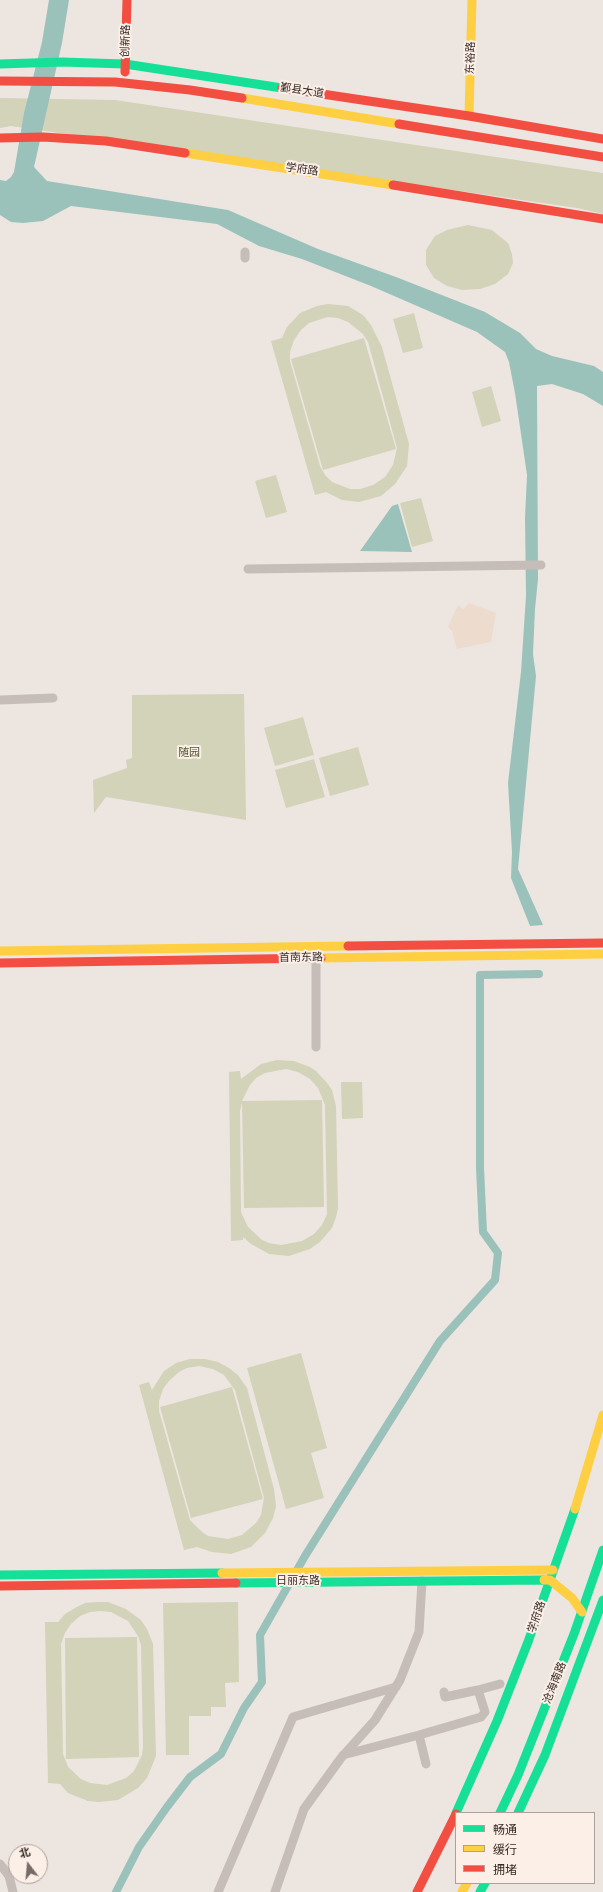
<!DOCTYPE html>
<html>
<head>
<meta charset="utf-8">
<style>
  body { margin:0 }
  #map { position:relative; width:603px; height:1892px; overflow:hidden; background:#ede5e0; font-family:"DejaVu Sans","Noto Sans SC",sans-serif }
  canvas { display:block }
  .legend { position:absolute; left:455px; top:1812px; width:140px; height:72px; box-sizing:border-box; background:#fbefe7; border:1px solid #ada09a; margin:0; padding:5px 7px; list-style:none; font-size:12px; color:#382a27 }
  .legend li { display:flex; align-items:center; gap:8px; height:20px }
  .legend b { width:20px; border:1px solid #ada09a }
  .north { position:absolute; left:8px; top:1844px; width:40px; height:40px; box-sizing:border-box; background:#fbefe7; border:1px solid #ada09a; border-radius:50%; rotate:344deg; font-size:11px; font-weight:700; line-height:16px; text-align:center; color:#382a27 }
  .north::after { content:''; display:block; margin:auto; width:14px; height:18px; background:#776b68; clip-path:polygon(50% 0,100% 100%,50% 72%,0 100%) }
</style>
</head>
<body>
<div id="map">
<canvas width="603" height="1892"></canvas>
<ul class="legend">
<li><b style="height:5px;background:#16e098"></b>畅通</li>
<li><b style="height:5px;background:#ffcf43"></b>缓行</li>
<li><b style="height:5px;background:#f24e42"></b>拥堵</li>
</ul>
<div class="north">北</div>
</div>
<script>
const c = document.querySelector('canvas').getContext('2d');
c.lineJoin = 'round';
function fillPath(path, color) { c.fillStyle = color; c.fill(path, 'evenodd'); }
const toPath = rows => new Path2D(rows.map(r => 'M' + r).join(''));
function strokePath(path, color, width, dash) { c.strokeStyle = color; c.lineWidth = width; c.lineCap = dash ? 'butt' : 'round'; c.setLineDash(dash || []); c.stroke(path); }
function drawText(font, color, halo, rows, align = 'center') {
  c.font = font + ' "DejaVu Sans","Noto Sans SC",sans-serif'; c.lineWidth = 4; c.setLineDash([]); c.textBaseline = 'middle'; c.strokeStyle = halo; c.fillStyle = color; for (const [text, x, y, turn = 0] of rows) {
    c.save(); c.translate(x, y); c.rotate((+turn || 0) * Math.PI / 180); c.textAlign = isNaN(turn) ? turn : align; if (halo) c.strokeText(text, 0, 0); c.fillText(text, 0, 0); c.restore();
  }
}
const green = toPath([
  [0,98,115,100,603,173,603,214,577,208,11,126,0,128],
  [468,225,492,230,508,243,512,254,513,263,508,274,495,284,480,289,462,290,447,286,434,278,426,265,426,250,435,236,447,230],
  [328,304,348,306,363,315,371,325,382,347,409,444,407,466,395,484,381,496,359,502,342,500,326,492,315,495,271,341,282,338,287,327,300,313,317,306],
  [328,317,338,318,348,322,363,334,368,342,397,448,393,465,385,477,373,485,360,489,350,489,332,482,325,475,320,466,290,361,290,352,294,340,301,330,309,323],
  [414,313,423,348,403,353,393,319],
  [364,338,396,449,323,470,291,359],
  [491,386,501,421,482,427,472,392],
  [276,475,287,512,266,518,255,481],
  [421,498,433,541,412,547,400,503],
  [244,694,246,820,106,797,94,813,93,780,127,768,126,760,132,758,132,695],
  [303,717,314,755,275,766,264,728],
  [358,747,369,785,330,796,319,758],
  [314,759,325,797,286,808,275,770],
  [277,1060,294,1061,310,1067,316,1071,327,1083,332,1090,336,1106,338,1208,336,1217,332,1228,320,1242,310,1249,289,1256,269,1254,251,1244,243,1237,243,1240,231,1241,229,1072,240,1071,241,1079,261,1064],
  [286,1069,298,1072,310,1079,318,1088,325,1105,327,1214,322,1225,314,1234,302,1241,281,1245,269,1243,262,1240,248,1227,241,1212,240,1111,242,1102,244,1208,324,1207,322,1100,242,1101,250,1085,256,1078,265,1073],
  [341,1082,362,1082,363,1118,342,1119],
  [301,1353,327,1448,311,1453,324,1498,286,1509,247,1368],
  [190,1359,205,1359,218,1362,229,1368,238,1375,247,1388,274,1489,276,1506,273,1518,265,1533,251,1547,231,1554,212,1552,197,1547,184,1550,139,1385,149,1382,152,1390,164,1371,176,1363],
  [199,1366,213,1369,224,1375,235,1390,264,1498,261,1515,256,1523,242,1535,228,1539,208,1536,202,1532,190,1520,159,1411,159,1401,163,1389,169,1381,179,1372,187,1368],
  [232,1387,263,1499,191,1518,160,1407],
  [97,1602,108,1602,126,1609,141,1620,147,1629,153,1644,156,1756,147,1778,138,1788,118,1800,99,1802,88,1801,68,1793,60,1784,48,1783,45,1622,58,1622,65,1614,75,1608,85,1603],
  [100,1611,111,1612,128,1621,138,1636,141,1645,143,1747,142,1755,134,1771,126,1778,107,1785,90,1783,81,1779,68,1767,63,1754,61,1644,65,1633,71,1624,80,1616,90,1612],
  [238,1602,239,1682,225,1683,226,1707,211,1707,211,1716,189,1716,189,1755,166,1755,163,1603],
  [137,1637,139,1757,66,1759,65,1638]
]);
const plaza = toPath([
  [469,603,496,613,491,642,457,649,452,631,448,627,458,605,463,609]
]);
const water = toPath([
  [49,0,69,0,62,43,34,167,47,181,228,210,318,249,396,277,485,312,520,333,536,349,552,356,594,366,603,372,603,406,583,394,552,384,537,386,538,579,535,609,533,654,536,676,518,869,543,925,530,926,511,878,512,852,508,783,521,672,526,596,525,518,527,475,515,393,509,362,505,352,477,332,371,286,302,259,259,246,217,224,71,206,43,221,23,223,11,222,0,215,0,180,6,181,11,177,14,172,24,113,42,42],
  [398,504,412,552,360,551,392,506]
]);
const canal = toPath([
  [116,1892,139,1847,167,1807,190,1777,221,1754,244,1708,262,1682,260,1635,305,1556,440,1341,495,1280,498,1253,483,1232,480,1168,480,975,539,974]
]);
const street = toPath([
  [245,258,245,252],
  [248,569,541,565],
  [0,700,53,698],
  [316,1047,316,958],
  [478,1690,500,1684],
  [343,1755,419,1735],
  [426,1764,419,1735,481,1717,485,1712,478,1690,445,1697,444,1692],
  [0,1864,9,1876,13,1892],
  [218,1892,293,1717,396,1687],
  [275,1892,304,1809,341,1758,375,1720,400,1680,419,1632,422,1581]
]);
const fast = toPath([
  [0,64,62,62,125,64,282,88],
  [0,1575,222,1573],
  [236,1583,544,1580],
  [456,1813,497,1721,528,1642,575,1509],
  [500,1813,518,1775,574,1634,603,1550],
  [518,1813,545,1755,603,1600],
  [480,1892,485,1883]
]);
const slow = toPath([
  [242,98,399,124],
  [469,116,472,0],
  [185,153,393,185],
  [0,951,348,946],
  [321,958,603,954],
  [575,1509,603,1415],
  [222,1573,553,1570],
  [544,1580,550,1580,572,1598,582,1612],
  [462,1892,467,1883]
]);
const jam = toPath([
  [125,72,127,0],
  [0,81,115,82,190,90,242,98],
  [282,88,469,116,603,139],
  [399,124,603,157],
  [0,138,43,137,106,141,185,153],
  [393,185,603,219],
  [348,946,603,943],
  [0,963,321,958],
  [0,1586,236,1583],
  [417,1892,456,1814]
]);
const streetNames = [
  ["创新路",126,41,-88],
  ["东裕路",471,58,-88],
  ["鄞县大道",302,91,9],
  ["学府路",302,170,8],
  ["首南东路",301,958,-1],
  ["日丽东路",298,1581],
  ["学府路",537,1617,-71],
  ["沧海南路",555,1683,-68]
];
const parkNames = [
  ["随园",189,753]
];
fillPath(green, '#d2d3b9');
fillPath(plaza, '#eddbce');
fillPath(water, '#9ac2bb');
strokePath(canal, '#9ac2bb', 8);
strokePath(street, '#c6bdb9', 9);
strokePath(fast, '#16e098', 9);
strokePath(slow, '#ffcf43', 9);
strokePath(jam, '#f24e42', 9);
drawText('11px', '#382a27', '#fbefe7', streetNames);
drawText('11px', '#4e5829', '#fbefe7', parkNames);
</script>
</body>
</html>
